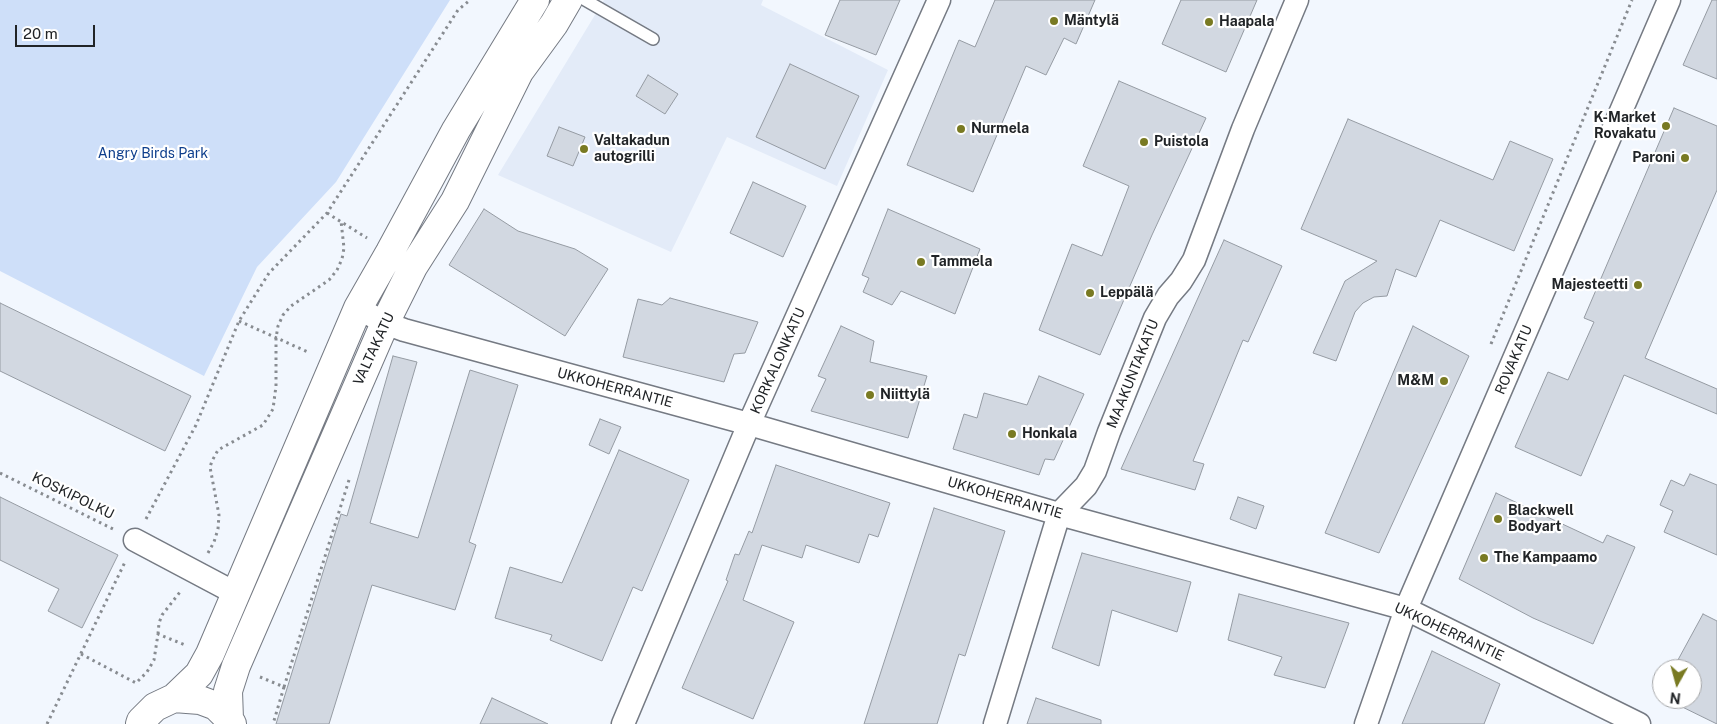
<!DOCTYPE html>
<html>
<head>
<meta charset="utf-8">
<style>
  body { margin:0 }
  #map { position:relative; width:1717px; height:724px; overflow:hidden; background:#f2f7fe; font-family:"Public Sans",sans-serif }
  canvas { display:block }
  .north { position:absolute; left:1652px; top:659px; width:50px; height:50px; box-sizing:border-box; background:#fff; border:1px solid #a6a7a9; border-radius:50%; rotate:187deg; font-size:14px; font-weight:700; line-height:20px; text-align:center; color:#212427 }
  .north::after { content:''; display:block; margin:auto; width:18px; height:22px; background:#797a22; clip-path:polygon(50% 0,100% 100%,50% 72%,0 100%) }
  .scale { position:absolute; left:15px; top:25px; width:80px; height:22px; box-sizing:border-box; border:2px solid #212427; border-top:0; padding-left:6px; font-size:15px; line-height:18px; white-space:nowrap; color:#212427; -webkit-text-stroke:4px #fff; paint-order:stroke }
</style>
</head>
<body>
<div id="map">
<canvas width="1717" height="724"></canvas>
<div class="north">N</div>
<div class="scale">20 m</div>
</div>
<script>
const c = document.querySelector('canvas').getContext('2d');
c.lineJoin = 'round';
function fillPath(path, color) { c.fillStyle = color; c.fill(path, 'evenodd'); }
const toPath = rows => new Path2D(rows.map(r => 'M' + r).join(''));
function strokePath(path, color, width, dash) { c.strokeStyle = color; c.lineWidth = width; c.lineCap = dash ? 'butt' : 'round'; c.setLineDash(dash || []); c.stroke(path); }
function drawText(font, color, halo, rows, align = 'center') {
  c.font = font + ' "Public Sans",sans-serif'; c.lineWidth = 4.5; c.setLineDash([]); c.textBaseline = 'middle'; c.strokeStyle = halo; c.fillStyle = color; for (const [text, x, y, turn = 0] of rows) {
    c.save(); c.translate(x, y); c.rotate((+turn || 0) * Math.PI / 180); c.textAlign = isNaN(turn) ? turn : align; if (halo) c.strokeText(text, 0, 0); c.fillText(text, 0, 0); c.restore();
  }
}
const built = toPath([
  [604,0,763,0,761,5,888,70,837,186,727,137,671,252,498,175]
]);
const green = toPath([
  [0,0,450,0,336,182,257,267,204,376,0,271]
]);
const building = toPath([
  [840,0,900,0,876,55,825,35,840,0],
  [995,0,1095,0,1076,44,1064,38,1046,75,1026,66,973,192,907,165,959,40,975,47,995,0],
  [1181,0,1257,0,1226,72,1162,44,1181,0],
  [1712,0,1717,0,1717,79,1683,65,1712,0],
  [790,64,859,96,825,169,756,137,790,64],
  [648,75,678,94,665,114,636,96,648,75],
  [1119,81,1206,118,1152,235,1100,355,1039,330,1072,244,1102,256,1129,186,1083,166,1119,81],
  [1674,108,1717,126,1717,190,1645,358,1717,389,1717,414,1624,375,1581,476,1515,447,1548,372,1568,380,1594,322,1584,318,1674,108],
  [1348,119,1493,180,1510,141,1553,159,1514,251,1440,220,1416,277,1396,269,1387,296,1374,297,1363,303,1355,312,1336,361,1313,353,1345,281,1377,261,1301,229,1348,119],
  [559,127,585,137,573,166,547,156,559,127],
  [753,182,806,206,783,257,730,233,753,182],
  [484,209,518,231,575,249,608,269,565,336,449,265,484,209],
  [888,209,980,249,955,314,901,291,892,305,863,292,869,278,862,275,888,209],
  [1224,240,1282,266,1248,342,1243,340,1193,461,1204,464,1195,490,1121,469,1224,240],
  [670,298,758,322,745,353,734,354,724,382,623,357,638,299,662,305,670,298],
  [0,303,191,396,165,451,0,371,0,303],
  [841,326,874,341,870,362,927,376,908,438,811,411,826,379,818,376,841,326],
  [1413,326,1469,356,1379,553,1325,533,1413,326],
  [393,356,417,362,370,523,418,538,470,370,518,385,469,542,476,545,455,610,372,585,329,724,276,724,341,514,347,516,393,356],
  [1039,376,1084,394,1054,460,1045,459,1039,475,953,449,964,414,977,418,984,393,1027,405,1039,376],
  [600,419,621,427,609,454,589,445,600,419],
  [619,450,689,480,642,591,633,587,602,661,550,640,552,635,495,618,510,567,562,583,619,450],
  [776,465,890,503,878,537,869,534,859,563,806,545,802,558,762,545,743,600,794,622,753,719,682,688,728,581,726,580,735,554,739,555,749,531,752,533,776,465],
  [1690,474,1717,485,1717,555,1664,532,1673,511,1660,505,1671,480,1684,486,1690,474],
  [1496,493,1603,543,1607,535,1635,547,1593,644,1533,618,1459,579,1496,493],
  [0,497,118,555,82,628,48,611,59,589,0,560,0,497],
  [1238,497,1264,506,1256,529,1230,519,1238,497],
  [934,508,1005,531,965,656,959,654,937,724,864,724,934,508],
  [1082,553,1191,582,1177,632,1112,610,1099,666,1052,648,1082,553],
  [1239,594,1349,623,1325,688,1274,675,1282,657,1228,640,1239,594],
  [1703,614,1717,621,1717,724,1666,699,1692,699,1692,669,1673,669,1703,614],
  [1432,651,1500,684,1484,724,1402,724,1432,651],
  [492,698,548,724,480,724,492,698],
  [1036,698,1101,720,1101,724,1027,724,1036,698]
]);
const path = toPath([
  [327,213,367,238],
  [239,321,310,353],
  [1491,344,1632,0],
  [0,473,115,530],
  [146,519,196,425,239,321,269,273,327,213,458,10,470,0],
  [208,553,214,542,218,529,219,515,210,467,212,461,218,450,263,425,273,409,276,386,276,338,278,326,283,315,291,306,329,280,337,270,342,259,344,248,341,221],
  [158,634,159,623,162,615,180,592],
  [81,654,136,683,147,672,154,660,158,634,185,645],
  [260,677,284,687,273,724],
  [284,687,349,480],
  [47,724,125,562]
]);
const service = toPath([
  [585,0,653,39]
]);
const minor = toPath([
  [358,308,385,323,404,330,749,424,1059,514,1406,609,1639,724],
  [135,540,235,593],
  [623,724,749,424,939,0],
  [995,724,1059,514,1086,486,1095,471,1109,432,1155,318,1168,296,1181,281,1194,260,1243,129,1297,0],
  [1366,724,1406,609,1669,0]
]);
const tertiary = toPath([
  [174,698,199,674,210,654,358,308,390,252,456,130,535,0],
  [229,719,228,691,236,666,385,323,413,267,455,201,519,72,554,24,568,0],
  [140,724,141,721,155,707,174,698,200,700,216,706,229,719,232,724]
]);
const markers = [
  [1054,21,5,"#797a22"],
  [1209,22,5,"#797a22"],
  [1666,126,5,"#797a22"],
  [961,129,5,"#797a22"],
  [1144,142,5,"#797a22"],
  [584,149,5,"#797a22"],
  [1685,158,5,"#797a22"],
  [921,262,5,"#797a22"],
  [1638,285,5,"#797a22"],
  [1090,293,5,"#797a22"],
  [1444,381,5,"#797a22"],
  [870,395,5,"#797a22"],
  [1012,434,5,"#797a22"],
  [1498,519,5,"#797a22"],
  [1484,558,5,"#797a22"]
];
const poiNames = [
  ["Mäntylä",1064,21],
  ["Haapala",1219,22],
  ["K-Market",1656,118,"right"],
  ["Rovakatu",1656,134,"right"],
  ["Nurmela",971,129],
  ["Valtakadun",594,141],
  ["autogrilli",594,157],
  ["Puistola",1154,142],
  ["Paroni",1675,158,"right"],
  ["Tammela",931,262],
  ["Majesteetti",1628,285,"right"],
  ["Leppälä",1100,293],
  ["M&M",1434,381,"right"],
  ["Niittylä",880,395],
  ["Honkala",1022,434],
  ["Blackwell",1508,511],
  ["Bodyart",1508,527],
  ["The Kampaamo",1494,558]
];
const parkNames = [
  ["Angry Birds Park",153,154]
];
const streetNames = [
  ["VALTAKATU",374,349,-65],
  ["ROVAKATU",1514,360,-67],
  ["KORKALONKATU",778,361,-66],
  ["MAAKUNTAKATU",1133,374,-68],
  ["UKKOHERRANTIE",615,388,15],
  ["KOSKIPOLKU",73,496,26],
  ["UKKOHERRANTIE",1005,498,16],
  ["UKKOHERRANTIE",1449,632,25]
];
fillPath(built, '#e3ebf8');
fillPath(green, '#cedff9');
fillPath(building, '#d2d8e1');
strokePath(building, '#959ba3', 1);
strokePath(service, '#757a83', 14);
strokePath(minor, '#757a83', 25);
strokePath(tertiary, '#757a83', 30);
strokePath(path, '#888c91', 3, [2.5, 4]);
strokePath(service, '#fff', 11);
strokePath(minor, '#fff', 22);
strokePath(tertiary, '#fff', 28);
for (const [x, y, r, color] of markers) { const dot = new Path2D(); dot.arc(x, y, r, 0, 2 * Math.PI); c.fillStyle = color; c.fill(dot); strokePath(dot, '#fff', 2); }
drawText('bold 14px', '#212427', '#fff', poiNames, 'left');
drawText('14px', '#0d3e8c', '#fff', parkNames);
drawText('14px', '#212427', '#fff', streetNames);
</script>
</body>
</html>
